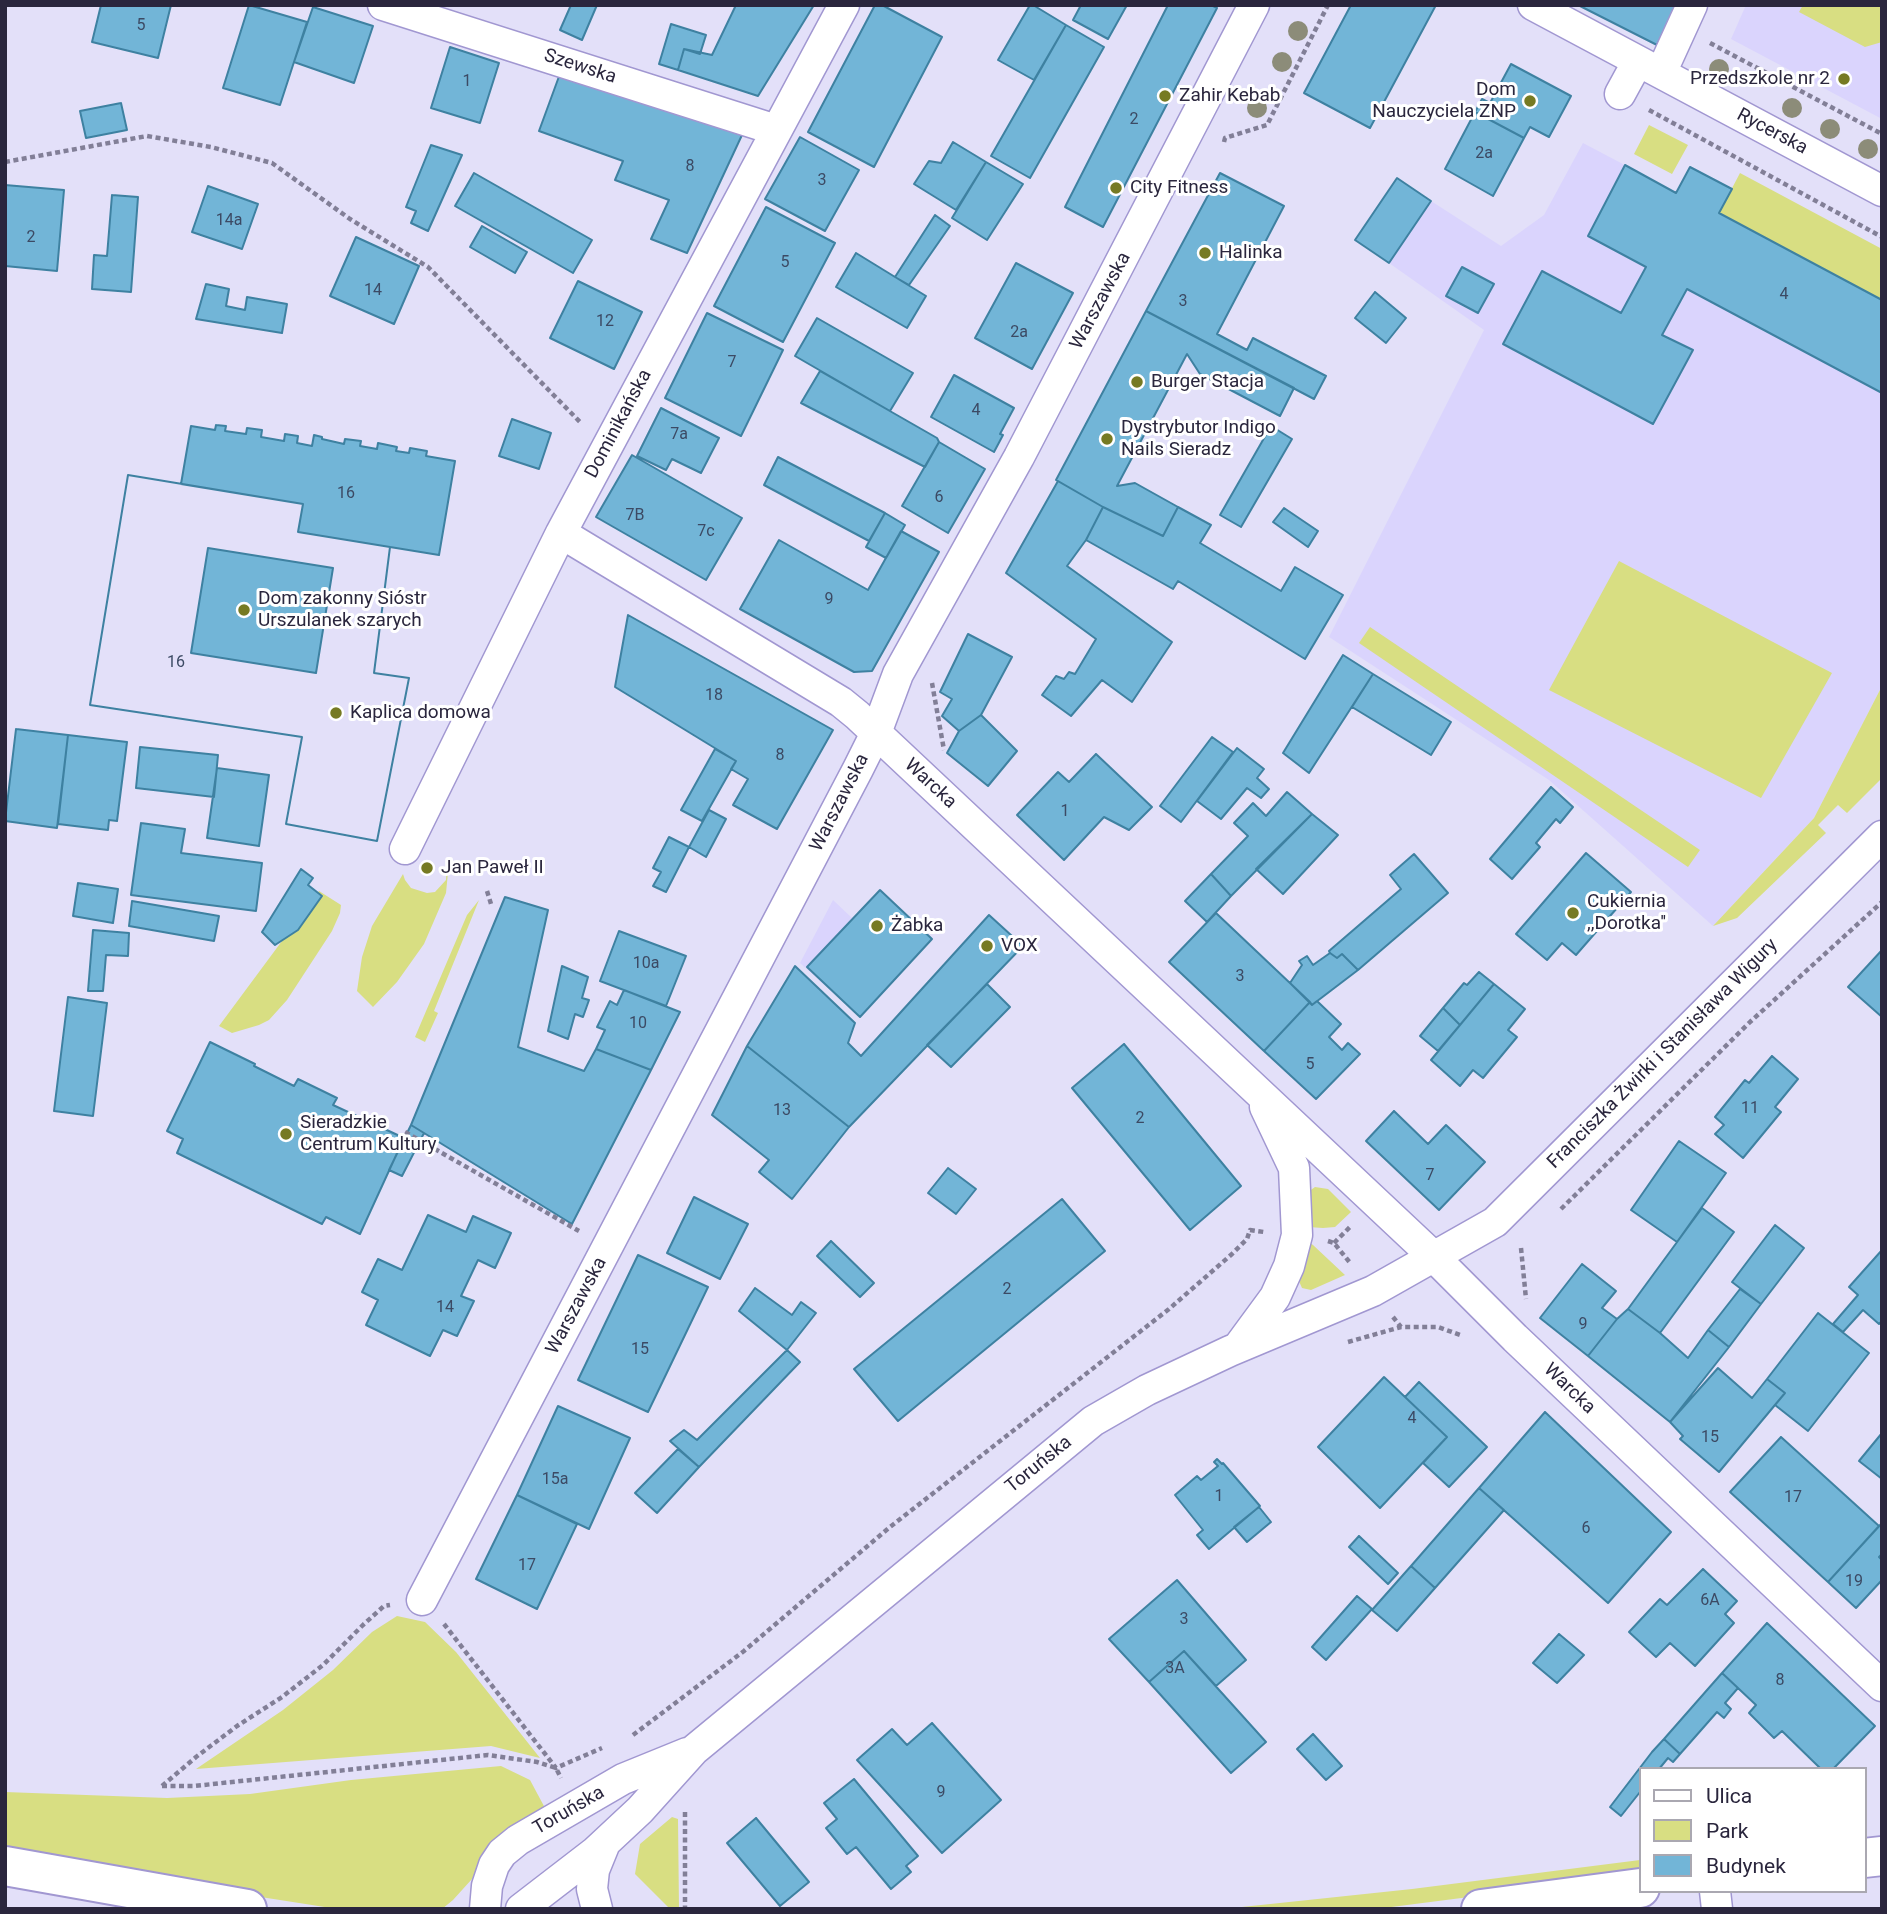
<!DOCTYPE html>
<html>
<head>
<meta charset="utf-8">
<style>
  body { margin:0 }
  #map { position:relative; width:1887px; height:1914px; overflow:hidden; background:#e3e0f9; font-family:Roboto,sans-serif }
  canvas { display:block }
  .frame { position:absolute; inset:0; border:7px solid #2a263d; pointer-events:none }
  .legend { position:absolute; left:1639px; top:1767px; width:228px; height:126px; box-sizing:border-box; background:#fff; border:2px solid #aaa8b1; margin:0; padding:9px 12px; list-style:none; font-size:21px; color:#2a263d }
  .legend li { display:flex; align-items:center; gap:14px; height:35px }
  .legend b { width:35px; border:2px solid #aaa8b1 }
</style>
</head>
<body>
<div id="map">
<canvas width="1887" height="1914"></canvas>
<div class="frame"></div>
<ul class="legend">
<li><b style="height:9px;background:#fff"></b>Ulica</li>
<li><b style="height:19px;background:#d8de82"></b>Park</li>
<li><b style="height:19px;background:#72b5d7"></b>Budynek</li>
</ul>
</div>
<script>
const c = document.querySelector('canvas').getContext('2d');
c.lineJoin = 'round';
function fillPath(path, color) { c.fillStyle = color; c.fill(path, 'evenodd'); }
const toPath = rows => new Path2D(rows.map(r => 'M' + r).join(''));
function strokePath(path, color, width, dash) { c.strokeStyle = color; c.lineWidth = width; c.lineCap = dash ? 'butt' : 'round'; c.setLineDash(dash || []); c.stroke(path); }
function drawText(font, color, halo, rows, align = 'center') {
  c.font = font + ' Roboto,sans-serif'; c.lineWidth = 6; c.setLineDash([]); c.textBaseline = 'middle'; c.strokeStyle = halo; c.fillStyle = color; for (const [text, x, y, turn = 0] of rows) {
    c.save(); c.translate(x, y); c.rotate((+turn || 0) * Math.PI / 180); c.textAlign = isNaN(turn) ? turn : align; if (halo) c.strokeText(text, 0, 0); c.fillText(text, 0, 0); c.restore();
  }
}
const built = toPath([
  [1746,5,1882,5,1882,119,1731,39],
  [1583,143,1676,192,1690,167,1732,189,1882,300,1882,686,1814,818,1713,926,1549,780,1329,637,1484,330,1389,263,1431,201,1501,246,1544,215],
  [833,900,905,968,860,1017,800,963]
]);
const green = toPath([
  [1803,5,1882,5,1882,42,1865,47,1799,12],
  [1649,125,1688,145,1672,174,1634,154],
  [1740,173,1882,249,1882,300,1719,213],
  [1619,561,1832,673,1761,798,1549,690],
  [1370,627,1700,850,1688,867,1359,643],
  [1882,686,1882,778,1847,813,1838,805,1818,825,1826,833,1737,918,1713,926,1814,818],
  [447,862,449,862,446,893,424,944,397,982,373,1007,357,991,362,957,372,926,403,874,405,880,411,888,427,893,435,892,446,880],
  [319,891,341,905,340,913,332,931,287,1000,269,1020,259,1025,232,1033,219,1026],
  [479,900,434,1011,438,1013,425,1042,415,1037,467,915],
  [1315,1187,1328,1189,1351,1212,1335,1227,1323,1228,1308,1227,1308,1192],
  [1310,1243,1313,1245,1345,1275,1311,1290,1302,1288,1298,1279],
  [397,1616,425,1622,456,1652,540,1758,491,1746,196,1769,283,1710,333,1670,372,1632],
  [501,1766,530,1780,545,1808,498,1837,485,1853,472,1879,453,1900,442,1909,331,1908,216,1890,5,1852,5,1792,167,1798,250,1794,351,1780],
  [672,1817,678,1819,679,1909,670,1909,635,1874,640,1844],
  [1640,1860,1640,1875,1376,1909,1223,1909,1412,1889]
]);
const building = toPath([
  [101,5,171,5,158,58,92,42,101,5],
  [249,5,307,22,280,105,223,88,249,5],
  [571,5,597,5,582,40,560,30,571,5],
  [736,5,814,5,758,96,678,70,684,49,712,55,736,5],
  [875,5,882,5,942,37,874,167,808,132,875,5],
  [1030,5,1033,5,1066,25,1034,80,998,60,1030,5],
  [1081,5,1127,5,1108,39,1073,20,1081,5],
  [1168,5,1211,5,1217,8,1103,227,1065,207,1168,5],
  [1351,5,1436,5,1370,128,1304,93,1351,5],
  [1578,5,1677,5,1657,45,1578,5],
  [313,7,373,26,354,83,294,62,313,7],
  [671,24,706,35,700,54,684,49,678,70,659,64,671,24],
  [1066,25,1104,47,1030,178,991,156,1066,25],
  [450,47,499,63,480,123,431,108,450,47],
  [1511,64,1571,96,1549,137,1530,127,1524,138,1475,112,1482,99,1490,103,1511,64],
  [561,71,742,135,687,253,651,239,669,200,615,180,623,161,539,131,561,71],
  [121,103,127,130,86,138,80,111,121,103],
  [1475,112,1524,138,1493,196,1445,169,1475,112],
  [800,137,859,170,825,231,765,199,800,137],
  [953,142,986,162,956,210,914,184,929,161,941,163,953,142],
  [431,145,462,155,428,231,411,223,416,211,406,207,431,145],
  [986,162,1023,184,987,240,952,218,986,162],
  [1625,165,1676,193,1690,167,1732,189,1719,213,1882,300,1882,393,1687,289,1662,335,1693,350,1653,424,1503,344,1542,271,1621,313,1646,267,1588,236,1625,165],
  [474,173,592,240,573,273,455,206,474,173],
  [1220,173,1284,206,1217,334,1247,350,1253,338,1326,376,1314,399,1146,311,1220,173],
  [1397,178,1431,201,1389,263,1355,240,1397,178],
  [5,185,64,190,57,271,5,266,5,185],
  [208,186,258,204,242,249,192,232,208,186],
  [112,195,138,197,131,292,92,289,94,255,107,256,112,195],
  [766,207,835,243,783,342,714,306,766,207],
  [935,215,950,226,909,285,895,277,935,215],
  [482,226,527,252,515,273,470,247,482,226],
  [356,237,419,266,394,324,330,296,356,237],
  [856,253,926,296,907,328,836,287,856,253],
  [1016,263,1073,293,1032,369,975,338,1016,263],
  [1462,267,1494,284,1478,313,1446,296,1462,267],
  [578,281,642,312,614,369,550,338,578,281],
  [206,284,229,289,226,306,245,310,247,297,287,304,282,333,196,319,206,284],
  [1375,292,1406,318,1386,343,1355,318,1375,292],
  [1146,311,1294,388,1280,416,1200,374,1187,354,1117,486,1135,483,1178,507,1163,536,1103,507,1056,480,1146,311],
  [707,313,783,350,741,436,665,398,707,313],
  [817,318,913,373,890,411,795,356,817,318],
  [820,371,937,438,939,442,925,467,801,403,820,371],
  [954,375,1014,408,1000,434,1003,435,994,452,931,417,954,375],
  [661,408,719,438,701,473,672,459,666,470,637,456,661,408],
  [512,419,551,433,539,469,499,456,512,419],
  [216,425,226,426,225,431,246,434,247,428,262,430,261,437,284,441,285,434,298,436,297,443,312,446,314,435,322,437,322,439,344,444,345,439,361,441,360,446,377,449,378,443,397,447,396,451,409,453,410,448,427,451,426,456,455,461,439,555,298,532,303,504,181,484,191,426,215,430,216,425],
  [1271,426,1292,439,1241,527,1220,515,1271,426],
  [939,442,985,469,948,533,902,506,939,442],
  [632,455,742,518,706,580,596,517,632,455],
  [778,457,885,513,869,541,764,485,778,457],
  [128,475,303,504,298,532,390,547,374,673,409,678,377,841,286,824,302,737,90,705,128,475],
  [208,548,333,568,316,673,191,653,208,548],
  [128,475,303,504,298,532,390,547,374,673,409,678,377,841,286,824,302,737,90,705,128,475],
  [1058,481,1103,507,1086,540,1067,566,1172,642,1132,702,1102,680,1071,716,1042,695,1056,676,1064,679,1069,672,1075,674,1096,639,1006,573,1058,481],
  [1103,507,1163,536,1178,507,1211,525,1200,543,1281,591,1295,567,1343,595,1305,659,1178,581,1173,589,1086,540,1103,507],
  [1284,508,1318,531,1308,547,1273,522,1284,508],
  [885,513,905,525,886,558,866,547,885,513],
  [901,531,939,552,872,671,854,672,740,609,779,540,868,590,901,531],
  [628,615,833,730,777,829,733,805,748,779,731,769,736,761,615,687,628,615],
  [968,634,1012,657,981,715,959,731,942,716,952,699,940,692,968,634],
  [1343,655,1373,674,1309,773,1283,753,1343,655],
  [1373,674,1451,722,1431,755,1352,707,1373,674],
  [981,715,1017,751,988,786,947,753,959,731,981,715],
  [16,729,68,735,57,828,5,821,16,729],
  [68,735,127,742,117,821,109,820,108,830,58,824,68,735],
  [1212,737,1233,752,1181,822,1160,806,1212,737],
  [140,747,218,755,214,797,136,788,140,747],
  [1237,748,1264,769,1257,778,1269,789,1261,798,1247,788,1221,819,1197,801,1237,748],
  [715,749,736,761,702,821,681,810,715,749],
  [1096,754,1152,807,1129,830,1104,817,1064,860,1017,815,1058,772,1069,782,1096,754],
  [217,768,269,775,259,846,207,838,217,768],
  [1551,787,1573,807,1560,823,1556,819,1536,843,1540,847,1512,879,1490,859,1551,787],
  [1287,792,1312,814,1231,896,1211,874,1248,836,1234,823,1253,803,1266,816,1287,792],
  [709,810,726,819,706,857,689,847,709,810],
  [1312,814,1338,835,1283,894,1256,869,1312,814],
  [141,823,185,829,181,853,262,863,256,911,131,895,141,823],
  [669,837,689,847,666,892,653,886,661,872,653,868,669,837],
  [1586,853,1631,892,1576,955,1562,943,1547,960,1516,934,1586,853],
  [1414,854,1448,893,1358,970,1342,954,1337,958,1330,953,1329,951,1401,889,1390,875,1414,854],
  [301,869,313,878,308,885,322,896,298,930,275,945,262,932,301,869],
  [1211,874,1231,896,1207,922,1185,901,1211,874],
  [78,883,118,889,113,923,73,916,78,883],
  [880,890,932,939,860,1017,807,967,880,890],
  [505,897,548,910,518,1047,584,1071,596,1049,651,1070,572,1224,411,1125,505,897],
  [132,901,219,916,214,941,129,926,132,901],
  [1216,913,1310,1002,1264,1051,1169,962,1216,913],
  [989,915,1023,946,849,1127,747,1046,795,966,855,1023,848,1043,861,1056,989,915],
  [93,930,129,933,128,956,106,955,103,991,88,991,93,930],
  [619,931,686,956,666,1006,600,981,619,931],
  [1882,950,1882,1017,1848,987,1882,950],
  [1330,953,1337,958,1342,954,1358,970,1312,1005,1290,983,1302,965,1299,961,1307,956,1313,965,1330,953],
  [562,966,588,977,582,998,589,1000,583,1017,575,1014,568,1039,548,1031,562,966],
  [1479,972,1494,984,1460,1025,1443,1008,1464,983,1467,985,1479,972],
  [987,984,1010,1007,951,1067,927,1045,987,984],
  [1494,984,1525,1009,1508,1030,1517,1037,1483,1078,1473,1070,1460,1086,1431,1060,1494,984],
  [624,990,680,1012,651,1070,596,1049,605,1030,597,1027,610,1001,617,1005,624,990],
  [68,997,107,1003,93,1116,54,1111,68,997],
  [1317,1001,1341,1024,1329,1037,1342,1050,1348,1043,1360,1054,1316,1099,1264,1051,1310,1002,1312,1005,1317,1001],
  [1443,1008,1460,1025,1438,1051,1420,1036,1443,1008],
  [210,1042,255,1064,254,1066,294,1086,298,1079,337,1098,333,1105,404,1138,360,1234,326,1217,322,1224,177,1153,183,1139,167,1131,210,1042],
  [1124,1044,1241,1186,1190,1230,1072,1088,1124,1044],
  [747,1046,849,1127,792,1199,759,1172,769,1160,712,1115,747,1046],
  [1772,1056,1798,1079,1775,1107,1781,1112,1743,1158,1715,1134,1724,1125,1715,1117,1745,1080,1749,1083,1772,1056],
  [1394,1111,1428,1144,1446,1125,1485,1162,1439,1210,1366,1141,1394,1111],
  [411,1125,424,1133,402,1176,389,1170,411,1125],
  [1679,1141,1726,1173,1677,1242,1631,1210,1679,1141],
  [948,1168,976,1189,956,1214,928,1193,948,1168],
  [694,1197,748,1224,720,1279,667,1253,694,1197],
  [1062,1199,1105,1251,898,1421,854,1369,1062,1199],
  [1702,1208,1734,1232,1660,1333,1628,1309,1702,1208],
  [428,1215,466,1232,473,1216,511,1233,495,1268,478,1260,461,1296,474,1301,457,1336,443,1330,430,1356,366,1325,378,1300,362,1292,378,1259,402,1270,428,1215],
  [1775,1225,1804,1248,1761,1304,1732,1282,1775,1225],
  [831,1241,874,1283,860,1297,817,1256,831,1241],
  [1882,1250,1882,1321,1879,1324,1863,1310,1843,1332,1833,1324,1858,1295,1849,1287,1882,1250],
  [638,1255,708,1287,648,1412,578,1380,638,1255],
  [1582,1264,1616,1291,1602,1308,1617,1319,1588,1356,1540,1318,1582,1264],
  [755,1288,792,1315,801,1302,816,1313,787,1350,739,1311,755,1288],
  [1740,1289,1761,1304,1729,1347,1708,1330,1740,1289],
  [1628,1309,1660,1333,1688,1358,1708,1330,1729,1347,1670,1422,1588,1356,1617,1319,1628,1309],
  [1818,1313,1869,1353,1808,1431,1775,1405,1785,1393,1767,1379,1818,1313],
  [787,1350,800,1362,699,1467,670,1441,684,1430,697,1440,787,1350],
  [1718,1368,1752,1398,1767,1379,1785,1393,1719,1472,1680,1439,1683,1436,1670,1422,1718,1368],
  [1384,1377,1447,1437,1380,1508,1318,1447,1384,1377],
  [1419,1382,1487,1447,1449,1487,1423,1463,1447,1437,1405,1397,1419,1382],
  [558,1406,630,1438,589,1529,517,1495,558,1406],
  [1545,1412,1671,1532,1608,1603,1479,1488,1545,1412],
  [1882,1433,1882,1479,1859,1461,1882,1433],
  [1781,1437,1879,1526,1828,1582,1730,1492,1781,1437],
  [678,1449,699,1467,657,1513,635,1493,678,1449],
  [1217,1459,1222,1464,1223,1463,1260,1506,1209,1549,1197,1535,1203,1530,1175,1495,1197,1476,1201,1480,1218,1466,1214,1462,1217,1459],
  [1479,1488,1504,1510,1435,1588,1411,1566,1479,1488],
  [517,1495,577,1524,537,1609,476,1579,517,1495],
  [1259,1507,1271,1522,1247,1542,1234,1527,1259,1507],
  [1882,1523,1882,1554,1879,1557,1882,1560,1882,1580,1856,1608,1828,1582,1882,1523],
  [1359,1536,1398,1573,1388,1584,1349,1547,1359,1536],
  [1411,1566,1435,1588,1397,1631,1372,1610,1411,1566],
  [1703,1569,1737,1601,1725,1614,1734,1623,1695,1666,1670,1643,1656,1657,1629,1632,1660,1599,1667,1605,1703,1569],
  [1177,1580,1246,1660,1216,1686,1184,1651,1149,1682,1109,1639,1177,1580],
  [1357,1596,1372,1609,1326,1660,1312,1647,1357,1596],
  [1767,1623,1875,1726,1833,1769,1821,1769,1782,1731,1774,1738,1749,1713,1756,1705,1722,1673,1767,1623],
  [1559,1634,1584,1655,1557,1683,1533,1663,1559,1634],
  [1184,1651,1266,1742,1231,1773,1149,1682,1184,1651],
  [1722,1673,1738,1688,1725,1703,1731,1709,1724,1718,1717,1712,1680,1754,1664,1739,1722,1673],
  [932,1723,1001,1800,942,1853,857,1760,892,1729,907,1745,932,1723],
  [1313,1734,1342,1766,1326,1780,1297,1749,1313,1734],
  [1664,1739,1680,1754,1673,1762,1668,1758,1659,1769,1640,1769,1640,1792,1621,1816,1610,1807,1652,1752,1664,1739],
  [854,1779,918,1856,906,1866,911,1872,891,1889,856,1847,847,1854,826,1828,837,1819,824,1803,854,1779],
  [756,1818,809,1882,780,1906,727,1843,756,1818]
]);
const path = toPath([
  [1710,43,1882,134],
  [1649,110,1882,237],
  [1224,142,1225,138,1267,125,1328,5],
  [5,162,147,136,211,147,272,163,350,219,428,267,581,423],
  [932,683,944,750],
  [487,891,491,904],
  [405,1132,579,1231],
  [1561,1209,1750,1022,1882,902],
  [1328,1241,1334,1243,1351,1264],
  [1334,1243,1351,1226],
  [1521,1248,1526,1299],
  [1393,1317,1401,1327,1438,1327,1463,1336],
  [1348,1342,1401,1327],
  [444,1624,556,1768,602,1748],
  [633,1735,744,1651,890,1527,1169,1309,1232,1254,1247,1239,1250,1230,1264,1232],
  [162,1786,196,1757,237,1726,282,1697,323,1665,363,1625,384,1606,390,1605],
  [162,1786,194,1786,488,1755,537,1762,556,1768,561,1778],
  [685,1812,685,1909]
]);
const street = toPath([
  [383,5,776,130],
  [1533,5,1638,61,1620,94],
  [1638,61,1882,191],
  [1661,73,1692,5],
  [561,533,841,702,857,715,1434,1257,1515,1338,1882,1686],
  [405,849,561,533,844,5],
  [1239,1346,1275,1297,1289,1266,1297,1235,1294,1168,1265,1107],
  [422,1600,858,769,876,733,898,674,1019,457,1254,5],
  [1715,1891,1717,1909],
  [485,1909,487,1886,494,1865,502,1853,518,1840,623,1779,687,1753],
  [521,1909,595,1852,640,1810,694,1750,1093,1421,1147,1390,1230,1351,1373,1291,1495,1222,1882,836],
  [597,1909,592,1889,594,1870,605,1843]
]);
const primary = toPath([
  [1864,1858,1882,1856],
  [5,1866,247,1909],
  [1481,1909,1640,1888]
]);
const trees = [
  [1298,31],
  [1282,62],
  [1719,69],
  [1257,108],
  [1792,108],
  [1830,129],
  [1868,149]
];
const markers = [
  [1844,79,7,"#767a23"],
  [1165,96,7,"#767a23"],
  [1530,101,7,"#767a23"],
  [1116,188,7,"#767a23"],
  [1205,253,7,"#767a23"],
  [1137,382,7,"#767a23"],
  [1107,439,7,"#767a23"],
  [244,610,7,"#767a23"],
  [336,713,7,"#767a23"],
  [427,868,7,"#767a23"],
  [1573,913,7,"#767a23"],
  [877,926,7,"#767a23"],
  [987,946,7,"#767a23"],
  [286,1134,7,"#767a23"]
];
const numberNames = [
  ["5",141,26],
  ["1",467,82],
  ["2",1134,120],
  ["2a",1484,154],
  ["8",690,167],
  ["3",822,181],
  ["14a",229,221],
  ["2",31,238],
  ["5",785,263],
  ["14",373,291],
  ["4",1784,295],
  ["3",1183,302],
  ["12",605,322],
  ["2a",1019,333],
  ["7",732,363],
  ["4",976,411],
  ["7a",679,435],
  ["16",346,494],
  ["6",939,498],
  ["7B",635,516],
  ["7c",706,532],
  ["9",829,600],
  ["16",176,663],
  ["18",714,696],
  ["8",780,756],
  ["1",1065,812],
  ["10a",646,964],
  ["3",1240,977],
  ["10",638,1024],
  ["5",1310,1065],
  ["11",1750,1109],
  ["13",782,1111],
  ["2",1140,1119],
  ["7",1430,1176],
  ["2",1007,1290],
  ["14",445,1308],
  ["9",1583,1325],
  ["15",640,1350],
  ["4",1412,1419],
  ["15",1710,1438],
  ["15a",555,1480],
  ["1",1219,1497],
  ["17",1793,1498],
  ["6",1586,1529],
  ["17",527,1566],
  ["19",1854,1582],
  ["6A",1710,1601],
  ["3",1184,1620],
  ["3A",1175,1669],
  ["8",1780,1681],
  ["9",941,1793]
];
const streetNames = [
  ["Szewska",580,67,18],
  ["Rycerska",1772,132,28],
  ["Warszawska",1101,301,-62],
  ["Dominikańska",619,424,-62],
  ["Warcka",930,784,43],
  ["Warszawska",840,803,-63],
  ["Franciszka Żwirki i Stanisława Wigury",1663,1054,-45],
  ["Warszawska",577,1306,-62],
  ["Warcka",1569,1389,44],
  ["Toruńska",1039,1465,-39],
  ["Toruńska",569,1811,-30]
];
const poiNames = [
  ["Przedszkole nr 2",1830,79,"right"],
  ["Dom",1516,90,"right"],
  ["Nauczyciela ZNP",1516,112,"right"],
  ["Zahir Kebab",1179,96],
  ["City Fitness",1130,188],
  ["Halinka",1219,253],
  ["Burger Stacja",1151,382],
  ["Dystrybutor Indigo",1121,428],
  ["Nails Sieradz",1121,450],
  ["Dom zakonny Sióstr",258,599],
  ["Urszulanek szarych",258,621],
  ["Kaplica domowa",350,713],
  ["Jan Paweł II",441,868],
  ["Cukiernia",1587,902],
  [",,Dorotka''",1587,924],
  ["Żabka",891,926],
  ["VOX",1001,946],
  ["Sieradzkie",300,1123],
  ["Centrum Kultury",300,1145]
];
fillPath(built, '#dad4fd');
fillPath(green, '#d8de82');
fillPath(building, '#72b5d7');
strokePath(building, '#3e81a1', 2);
strokePath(street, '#a197d1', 33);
strokePath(primary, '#a197d1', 42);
strokePath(path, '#827f97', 4.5, [5, 3.5]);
strokePath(street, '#fff', 30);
strokePath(primary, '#fff', 38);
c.fillStyle = '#8c8c79';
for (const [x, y] of trees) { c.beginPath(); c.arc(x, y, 10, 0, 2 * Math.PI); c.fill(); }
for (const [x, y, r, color] of markers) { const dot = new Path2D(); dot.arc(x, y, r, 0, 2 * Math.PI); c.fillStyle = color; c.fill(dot); strokePath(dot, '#fff', 2.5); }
drawText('16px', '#3c4a64', null, numberNames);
drawText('19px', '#2a263d', '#fff', streetNames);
drawText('19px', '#2a263d', '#fff', poiNames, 'left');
</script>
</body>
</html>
